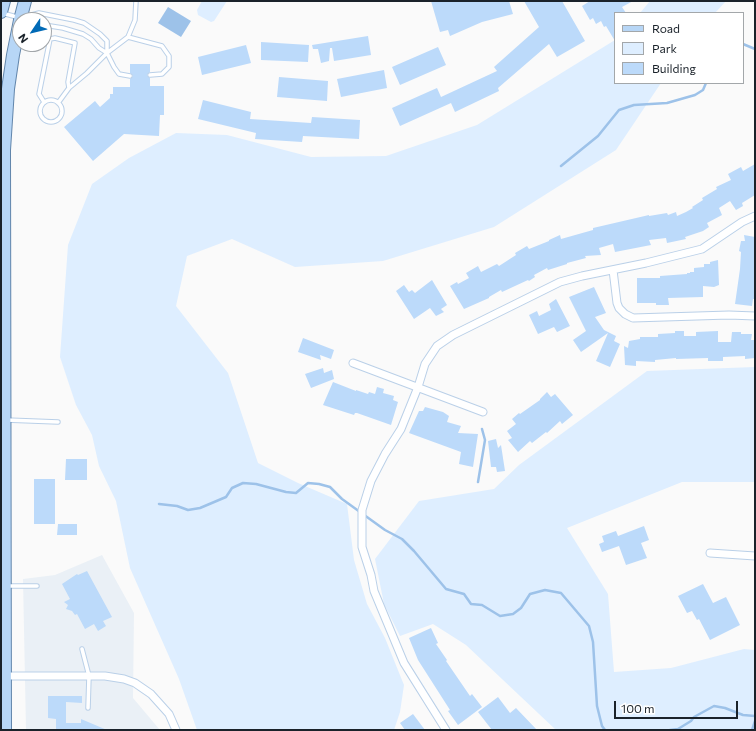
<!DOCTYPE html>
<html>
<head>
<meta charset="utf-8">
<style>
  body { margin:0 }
  #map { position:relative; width:756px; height:731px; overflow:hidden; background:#fafafa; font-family:Commissioner,sans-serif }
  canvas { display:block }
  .frame { position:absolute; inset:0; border:2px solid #1a222a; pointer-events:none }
  .legend { position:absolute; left:614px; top:12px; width:130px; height:72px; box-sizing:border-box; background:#fff; border:1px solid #a3a7aa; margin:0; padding:5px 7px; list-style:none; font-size:12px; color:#1a222a }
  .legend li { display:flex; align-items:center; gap:8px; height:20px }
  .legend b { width:20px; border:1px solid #a3a7aa }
  .north { position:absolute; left:12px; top:12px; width:40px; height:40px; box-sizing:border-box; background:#fff; border:1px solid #a3a7aa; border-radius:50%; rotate:235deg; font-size:11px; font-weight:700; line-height:16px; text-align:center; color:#1a222a }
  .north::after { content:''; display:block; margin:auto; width:14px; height:18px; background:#016ab6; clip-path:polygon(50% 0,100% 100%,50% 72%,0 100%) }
  .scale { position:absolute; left:614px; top:701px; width:124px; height:18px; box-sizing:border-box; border:2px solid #1a222a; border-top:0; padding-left:5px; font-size:12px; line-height:14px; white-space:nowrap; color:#1a222a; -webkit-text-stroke:3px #fff; paint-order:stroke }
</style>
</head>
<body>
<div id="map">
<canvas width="756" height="731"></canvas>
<div class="frame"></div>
<ul class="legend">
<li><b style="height:5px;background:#b7d6f6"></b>Road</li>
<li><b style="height:11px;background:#deeeff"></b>Park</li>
<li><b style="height:11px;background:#bcdafa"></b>Building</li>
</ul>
<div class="north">N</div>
<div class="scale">100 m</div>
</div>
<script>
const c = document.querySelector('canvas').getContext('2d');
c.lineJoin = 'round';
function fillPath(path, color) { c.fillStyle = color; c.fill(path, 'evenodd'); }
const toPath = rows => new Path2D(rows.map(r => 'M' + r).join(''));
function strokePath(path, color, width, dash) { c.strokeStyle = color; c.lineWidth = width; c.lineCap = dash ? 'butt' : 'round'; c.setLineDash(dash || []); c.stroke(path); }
const built = toPath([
  [102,555,134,613,133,698,160,730,26,730,23,579,55,575]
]);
const green = toPath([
  [202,1,227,1,214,21,211,22,198,15,197,10],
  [650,1,726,1,715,13,640,13],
  [615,40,615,83,661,83,616,150,494,227,383,261,295,267,232,239,187,256,176,306,228,373,258,463,298,483,347,504,354,560,367,604,385,638,404,685,400,712,394,730,197,730,179,679,130,568,116,501,99,466,92,435,76,405,60,357,68,245,92,184,129,158,176,133,227,135,311,157,386,156,477,125],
  [755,367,755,482,682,482,567,528,608,594,614,672,671,668,744,649,755,650,755,730,556,730,466,645,433,624,400,636,384,604,375,559,419,501,494,489,519,465,647,371]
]);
const water = toPath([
  [168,7,191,21,181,37,158,23]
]);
const stream = toPath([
  [743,44,755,49],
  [561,166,598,136,619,110,634,105,667,103,695,95,703,90,706,83],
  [478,482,485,440,482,429],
  [159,504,177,506,188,510,200,508,226,497,232,488,243,483,256,484,286,492,296,493,308,483,319,484,330,487,342,499,385,530,402,539,414,551,446,589,464,594,471,604,482,605,500,616,513,614,521,608,530,594,545,590,561,593,589,626,593,642,597,706,602,726,605,730],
  [670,730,678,729,691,721,694,717,714,706,725,708,743,715,755,716],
  [752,730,755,721]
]);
const building = toPath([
  [431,1,509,1,513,14,482,22,450,36,448,30,440,32],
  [524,1,562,1,585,41,557,57,549,44,498,88,499,91,455,112,451,103,400,126,392,108,437,88,441,97,497,71,494,67,539,27],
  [590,1,633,1,622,7,626,13,615,13,615,41,606,26,604,27,601,21,596,24,593,18,590,20,582,6],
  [368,36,371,55,334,61,332,48,330,48,329,61,321,63,318,49,313,49,312,45],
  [261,42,309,45,308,62,261,60],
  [246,45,251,63,202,75,198,57],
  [438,47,446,65,400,85,392,67],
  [130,64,150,64,150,72,147,75,150,78,150,86,164,86,164,115,160,115,159,136,124,134,93,161,64,127,95,101,100,107,110,98,110,94,113,94,113,87,130,87,130,79,133,76,130,73],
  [384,70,387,88,341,97,337,79],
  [279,77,328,81,327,101,277,97],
  [203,100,251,112,250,119,311,123,312,117,360,120,359,139,303,136,302,142,255,139,256,133,198,119],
  [755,164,755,195,742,203,743,206,736,210,730,201,719,208,722,215,707,223,709,227,703,231,685,237,686,239,667,243,666,238,649,240,651,245,615,252,613,244,599,248,601,255,585,256,586,258,567,263,567,264,548,270,547,268,534,275,535,277,529,281,528,280,502,292,501,290,489,297,489,298,464,309,450,286,457,282,458,284,469,278,466,273,478,266,481,272,497,264,499,266,516,255,515,253,527,246,529,249,549,241,549,240,560,235,561,239,593,230,593,228,649,215,649,216,667,213,668,215,676,212,677,216,686,212,693,208,692,207,703,200,702,198,717,189,716,187,731,180,728,174,741,167,743,171],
  [744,235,755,237,755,299,753,299,752,306,735,304,740,269,741,252,739,251,741,241,745,241],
  [718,260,719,285,714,287,703,286,703,297,668,298,669,305,656,305,656,303,637,303,637,278,660,278,660,276,687,274,687,273,690,273,690,272,694,272,694,268,704,267,704,264,710,264,710,262],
  [432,280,447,305,441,309,444,312,436,316,430,308,414,319,396,291,404,285,409,292,412,290,415,293],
  [594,287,606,313,595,317,604,330,616,336,614,341,620,344,610,367,596,361,608,333,581,352,573,340,586,331,569,297],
  [556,299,570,326,557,332,554,327,538,334,529,315,537,311,539,316,551,310,549,304],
  [675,331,684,331,684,336,696,336,696,332,718,331,718,342,731,342,732,332,741,332,741,334,752,334,751,340,755,340,755,358,745,359,745,356,723,357,723,361,708,361,708,358,676,359,676,358,655,360,655,362,636,361,636,366,625,365,624,346,628,348,629,341,640,339,640,337,658,337,658,334,675,333],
  [303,338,334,350,331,359,320,355,321,360,298,352],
  [323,368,324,373,332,370,334,379,311,388,305,374],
  [333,382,356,391,356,390,368,394,369,392,375,394,377,387,384,389,383,393,394,396,393,400,398,402,391,425,357,413,355,413,354,415,323,405],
  [547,392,551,397,555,394,573,415,562,424,560,421,547,433,546,432,532,443,530,441,518,452,508,440,512,438,507,431,516,424,512,419,519,413,520,414,540,400,540,399],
  [425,407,443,412,449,416,447,422,461,426,458,433,478,434,473,467,459,464,461,452,409,433,419,411,423,411],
  [496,439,498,448,501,445,505,471,497,472,496,467,491,467,488,441],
  [66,459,87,459,87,480,65,480],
  [34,479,55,479,55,524,34,524],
  [58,524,77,524,77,535,57,535],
  [644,526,649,540,641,543,647,558,626,565,619,546,602,552,599,544,604,542,602,536,616,531,618,536],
  [87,571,112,617,103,621,106,626,98,631,94,624,85,629,77,614,75,615,72,611,66,609,68,605,64,602,70,599,62,584,77,574,78,575],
  [703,584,713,603,726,597,740,625,710,640,699,619,697,620,692,611,687,613,678,596],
  [431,628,438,643,436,644,447,660,446,661,470,696,472,694,482,707,458,725,448,711,450,710,418,660,409,638],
  [48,696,82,696,82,703,66,702,66,723,81,723,81,719,107,730,56,730,56,719,48,718],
  [498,697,510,713,516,708,537,730,492,730,478,712],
  [413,714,425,730,405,730,400,723]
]);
const lane = toPath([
  [2,13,28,20],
  [24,17,39,13,74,20,84,23,100,34,107,41,107,53,114,67,119,74,130,76],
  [44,25,63,28,83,34,91,39,99,48,107,53],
  [128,37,162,46,169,56,169,67,162,74,150,75],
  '40 111a11 11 0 1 1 22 0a11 11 0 1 1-22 0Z',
  [44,102,39,94,50,39,55,38,75,43,68,82,69,88],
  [58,103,69,88,87,73,107,53,128,37,135,20,136,1],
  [6,420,58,422],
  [8,586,37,586],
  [82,649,89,676,88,708]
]);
const street = toPath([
  [613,270,617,303,619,308,625,314,633,318,729,315,755,316],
  [353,363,483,412],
  [710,553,755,556],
  [1,676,105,676,124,679,135,683,151,694,169,714,176,730],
  [446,730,404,663,374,591,371,575,362,547,362,510,371,481,385,454,401,429,418,387,425,364,437,346,453,335,560,282,582,276,646,263,702,249,742,222,755,216]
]);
const primary = toPath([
  [1,12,4,1],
  [20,20,25,1],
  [5,730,4,150,8,89,13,55,20,20]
]);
fillPath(built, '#eaf0f6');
fillPath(green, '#deeeff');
fillPath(water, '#9dc2e9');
strokePath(stream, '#9dc2e9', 2.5);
fillPath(building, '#bcdafa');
strokePath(lane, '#bad0e8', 5.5);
strokePath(street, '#bad0e8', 9);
strokePath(primary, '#6185ab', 14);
strokePath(lane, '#fff', 3.5);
strokePath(street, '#fff', 7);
strokePath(primary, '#b7d6f6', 12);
</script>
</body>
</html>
